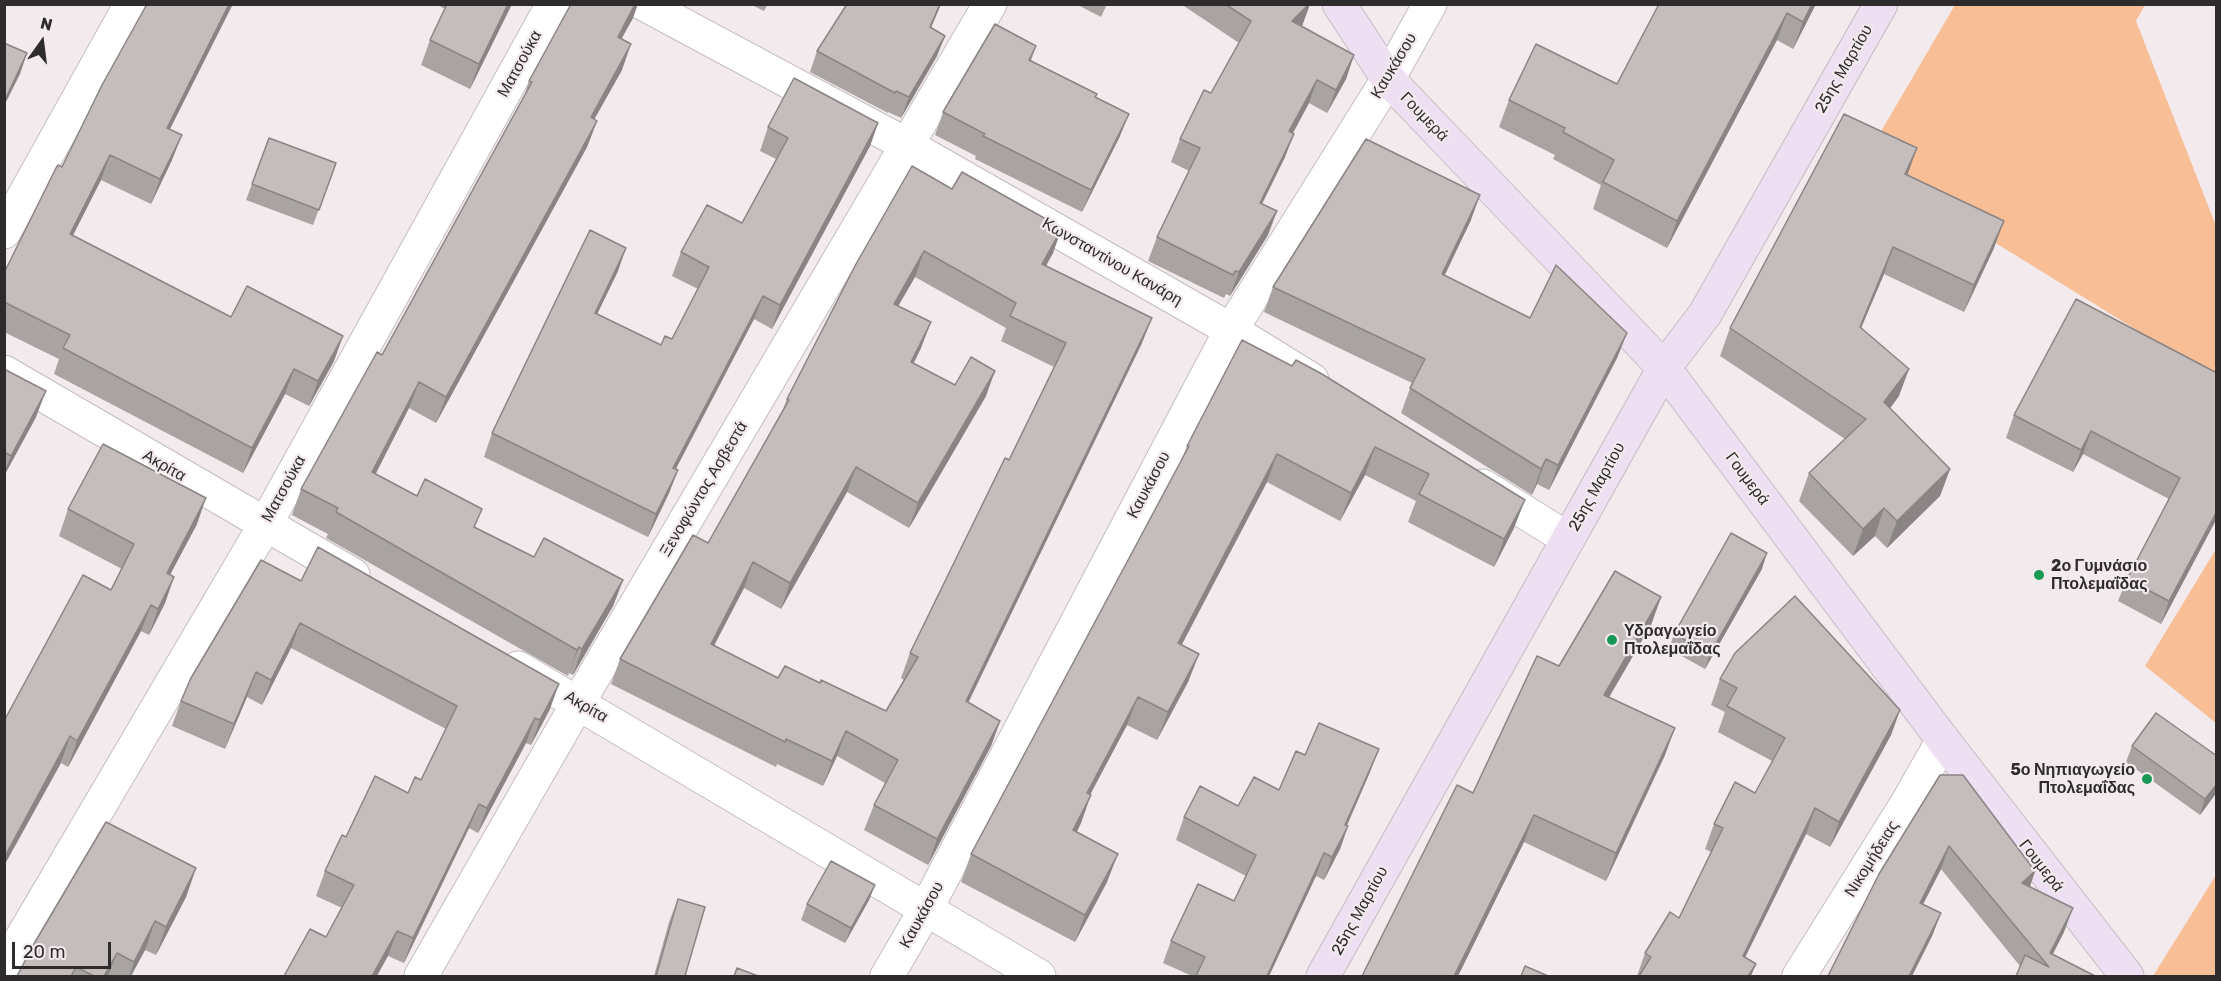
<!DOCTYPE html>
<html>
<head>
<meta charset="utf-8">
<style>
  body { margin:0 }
  #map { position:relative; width:2221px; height:981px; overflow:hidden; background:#f2eaed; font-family:Rubik,sans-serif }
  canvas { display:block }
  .frame { position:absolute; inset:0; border:6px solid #2e2b2d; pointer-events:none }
  .north { position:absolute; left:12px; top:12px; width:60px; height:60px; -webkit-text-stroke:4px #f2eaed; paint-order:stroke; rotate:14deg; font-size:16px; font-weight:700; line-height:24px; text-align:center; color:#2e2b2d }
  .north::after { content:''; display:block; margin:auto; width:21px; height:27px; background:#2e2b2d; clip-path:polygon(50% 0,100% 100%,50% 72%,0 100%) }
  .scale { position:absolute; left:12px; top:942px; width:99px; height:27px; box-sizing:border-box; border:3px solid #2e2b2d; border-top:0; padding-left:8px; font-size:18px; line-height:21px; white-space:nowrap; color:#2e2b2d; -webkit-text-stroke:4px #f2eaed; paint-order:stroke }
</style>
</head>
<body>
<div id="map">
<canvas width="2221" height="981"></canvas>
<div class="frame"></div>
<div class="north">N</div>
<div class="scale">20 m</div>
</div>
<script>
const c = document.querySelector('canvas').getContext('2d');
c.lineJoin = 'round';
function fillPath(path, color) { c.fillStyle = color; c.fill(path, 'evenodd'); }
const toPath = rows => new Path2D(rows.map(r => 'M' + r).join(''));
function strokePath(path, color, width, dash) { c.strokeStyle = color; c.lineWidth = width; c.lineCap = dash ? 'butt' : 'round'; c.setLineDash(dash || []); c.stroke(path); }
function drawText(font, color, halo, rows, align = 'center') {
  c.font = font + ' Rubik,sans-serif'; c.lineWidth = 4.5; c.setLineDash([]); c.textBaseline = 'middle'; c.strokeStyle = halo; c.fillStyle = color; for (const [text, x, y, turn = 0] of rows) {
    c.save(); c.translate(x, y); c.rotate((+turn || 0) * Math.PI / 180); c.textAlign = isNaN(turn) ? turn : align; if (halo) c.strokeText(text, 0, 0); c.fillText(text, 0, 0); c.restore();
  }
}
const green = toPath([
  [1955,5,2145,5,2136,21,2216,226,2216,379,1994,242,1862,164],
  [2216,549,2216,723,2145,666],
  [2216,875,2216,976,2153,976]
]);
const street = toPath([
  [644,4,907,145,1231,330,1312,380],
  [4,232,131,4],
  [4,372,353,575],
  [1483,486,1568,539],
  [518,668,1039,976],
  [4,968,265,525,553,4],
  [421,976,578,703,990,4],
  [887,976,926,909,1231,330,1388,79,1430,4],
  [1799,976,1909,800,1943,740]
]);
const secondary = toPath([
  [1339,4,1388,79,1664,368,1943,740,2127,976],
  [1323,976,1664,368,1705,314,1881,4]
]);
const wall = toPath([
  [436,4,512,4,470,89,421,65,430,40,445,9],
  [750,4,768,4,764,11],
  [847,4,941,4,931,27,937,56,901,118,888,112,888,113,810,72,817,51],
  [1076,4,1107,4,1101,17],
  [1181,4,1310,4,1302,26,1354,55,1346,79,1327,113,1309,103,1293,133,1285,157,1262,204,1268,235,1230,296,1226,294,1224,298,1148,261,1157,237,1189,171,1171,162,1180,139,1211,93,1239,43],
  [1659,4,1816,4,1793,49,1777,40,1667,248,1593,209,1601,185,1553,159,1555,155,1499,127,1509,100,1617,84],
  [633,18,621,39,622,70,594,119,597,121,587,147,436,423,409,408,375,474,475,528,534,557,623,580,613,606,573,675,569,673,568,676,326,538,328,534,292,515,301,489,382,355,524,97,529,81],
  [1036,46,1031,61,1096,97,1120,136,1082,212,975,159,976,156,935,135,943,112],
  [878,123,870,146,772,329,754,319,676,469,678,470,669,493,648,537,484,457,492,433,618,271,597,314,661,345,672,339,698,289,672,276,681,252,742,223,776,159,760,151,768,127],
  [170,129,172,160,151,204,101,180,73,235,231,317,334,361,309,406,285,394,243,473,54,374,59,359,4,332,4,273,62,167],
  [269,138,336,163,313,225,246,200],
  [912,166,1053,253,1046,266,1142,343,968,702,1000,721,991,746,928,865,864,830,874,805,885,783,837,756,823,786,777,764,776,767,611,684,620,659,708,543,783,409,787,399],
  [915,277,1006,328,1001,341,1054,367,1009,460,910,653,901,678,904,680,886,711,820,683,778,678,714,646,744,588,781,609,847,492,909,528,986,396,955,385,914,363,921,348,898,306],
  [1907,175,1994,248,1964,312,1884,274,1861,328,1899,396,1890,408,1950,469,1940,496,1887,548,1875,536,1853,556,1799,501,1809,473,1845,439,1720,356,1730,328],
  [1471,220,1444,275,1530,318,1627,333,1617,358,1549,490,1537,484,1532,495,1401,413,1412,383,1264,312,1273,287],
  [1242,340,1514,528,1494,567,1408,522,1416,501,1365,475,1340,521,1267,482,1181,645,1199,654,1188,682,1157,740,1127,725,1090,795,1081,823,1077,832,1107,882,1075,942,961,882,971,854,1181,461,1187,446],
  [4,369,36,417,4,476],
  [2217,373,2217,518,2161,624,2118,601,2127,579,2169,499,2083,454,2073,472,2006,438,2014,415],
  [68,509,197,524,170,575,174,577,165,603,149,635,141,631,68,767,61,763,111,590,122,569,59,536],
  [261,560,550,709,531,745,526,743,478,833,469,828,404,963,388,956,326,937,342,908,316,896,325,871,346,837,408,793,421,780,446,729,291,648,262,705,247,697,225,749,172,726,181,701],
  [1762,569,1705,669,1669,649,1674,634],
  [1661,597,1651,625,1609,697,1665,755,1606,881,1524,842,1458,976,1362,976,1473,793,1559,666],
  [1720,679,1900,710,1891,735,1830,847,1806,834,1745,957,1751,976,1637,976,1645,953,1679,918,1711,852,1705,849,1714,824,1755,793,1772,761,1718,732,1725,712,1711,705],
  [2132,746,2217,756,2217,792,2200,815,2126,762],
  [1305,755,1370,772,1347,826,1348,826,1340,849,1324,880,1316,876,1269,976,1192,976,1163,963,1171,941,1234,901,1246,876,1176,840,1184,817,1238,806,1279,790],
  [1940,775,2035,871,2030,887,2064,932,2053,954,2095,976,2020,966,1941,869,1923,904,1941,913,1932,936,1912,976,1828,976],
  [196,868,186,897,156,955,145,950,131,976,17,976],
  [875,885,869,900,845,943,801,920,807,904],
  [678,899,685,976,654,976,669,922]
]);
const shadedWall = toPath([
  [229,4,233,4,158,153,167,128],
  [508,4,512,4,470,89,479,64],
  [635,4,638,4,633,18,608,63,618,37],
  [940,4,941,4,923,47,930,27],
  [1309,4,1310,4,1302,26,1292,21],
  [1812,4,1816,4,1793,49,1803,22],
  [1787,13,1777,40,1667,248,1677,221],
  [945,36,937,56,901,118,909,97],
  [631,44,622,70,581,143,591,117],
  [27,53,20,74,4,106,4,102],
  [1354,55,1346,79,1327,113,1336,90],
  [1317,80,1309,103,1281,155,1289,131],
  [1129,114,1120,136,1082,212,1091,190],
  [597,121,587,147,436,423,446,397],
  [878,123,870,146,772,329,780,305],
  [1294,134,1285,157,1251,226,1260,203],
  [182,135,172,160,151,204,160,179],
  [1917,148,1907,176,1905,174],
  [110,155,101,180,61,259,70,234],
  [1480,195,1471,220,1433,300,1442,274],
  [1277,211,1268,235,1230,296,1239,272],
  [2004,221,1994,248,1964,312,1974,285],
  [1062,228,1053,253,1032,290,1042,264],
  [1893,247,1884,274,1850,354,1860,327],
  [626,248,618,271,586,337,595,313],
  [924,251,915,277,885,329,894,304],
  [763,296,754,319,664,491,673,468],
  [1152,318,1142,343,957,726,966,701],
  [931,322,921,348,901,387,911,362],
  [1627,333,1617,358,1549,490,1558,465],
  [343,336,334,361,309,406,318,381],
  [294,369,285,394,243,473,252,448],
  [1909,369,1899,396,1874,430,1884,402],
  [995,371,986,396,909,528,918,503],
  [419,382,409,408,363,499,372,472],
  [46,391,36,417,4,476,4,472,11,456],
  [2091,431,2083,454,2073,472,2081,450],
  [1375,447,1365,475,1340,521,1351,493],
  [1277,454,1267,482,1168,671,1178,643],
  [1546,459,1537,484,1532,495,1541,469],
  [856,467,847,492,781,609,790,583],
  [1950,469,1940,496,1887,548,1897,521],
  [678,470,669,493,648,537,656,514],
  [206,498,197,524,157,599,167,573],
  [1525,500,1514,528,1494,567,1504,539],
  [1884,508,1875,536,1853,556,1863,529],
  [2217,511,2217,518,2161,624,2169,601],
  [1767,553,1762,569,1705,669,1710,654],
  [753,562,744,588,701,670,711,644],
  [174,577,165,603,149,635,158,609],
  [623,580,613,606,573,675,582,649],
  [1661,597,1651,625,1594,723,1604,695],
  [151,605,141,631,68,767,77,741],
  [300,623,291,648,262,705,271,680],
  [579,647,569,673,568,676,577,650],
  [1199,654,1188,682,1157,740,1168,712],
  [256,672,247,697,225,749,234,724],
  [559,684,550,709,531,745,540,720],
  [1138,697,1127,725,1076,821,1087,793],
  [1900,710,1891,735,1830,847,1839,822],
  [535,718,526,743,478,833,487,808],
  [1000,721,991,746,928,865,937,839],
  [1675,728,1665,755,1606,881,1616,853],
  [846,731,837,756,823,786,832,761],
  [70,736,61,763,4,866,4,858],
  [1379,749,1370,772,1337,847,1345,825],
  [2217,784,2217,792,2200,815,2205,799],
  [1091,795,1081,823,1063,858,1073,830],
  [479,804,469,828,404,963,413,938],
  [1815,808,1806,834,1736,976,1743,956],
  [1534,815,1524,842,1458,976,1454,976],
  [1348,826,1340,849,1324,880,1332,857],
  [1949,846,1941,869,1912,926,1920,903],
  [1324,853,1316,876,1269,976,1267,976],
  [1118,854,1107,882,1075,942,1085,915],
  [196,868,186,897,156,955,166,927],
  [2035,871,2027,895,2022,883],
  [875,885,869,900,845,943,851,928],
  [2073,908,2064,932,2047,965,2050,953],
  [1941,913,1932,936,1912,976,1909,976],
  [155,921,145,950,131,976,129,976,134,962],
  [397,931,388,956,377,976,372,976],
  [117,953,108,976,104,976],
  [1756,964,1751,976,1748,976]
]);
const building = toPath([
  [147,4,229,4,167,128,182,135,160,179,110,155,70,234,231,317,247,286,343,336,318,381,294,369,252,448,63,348,70,335,4,302,4,273,56,168,58,165,62,167,102,85,147,4],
  [447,4,508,4,479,64,430,40,447,4],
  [571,4,635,4,618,37,631,44,591,117,597,121,446,397,419,382,372,472,417,496,425,479,482,509,474,527,534,557,544,538,623,580,582,649,579,647,577,650,336,512,338,508,301,489,377,352,382,355,532,82,529,81,571,4],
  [847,4,940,4,930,27,945,36,909,97,896,91,895,93,817,51,847,4],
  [1225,4,1309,4,1292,21,1354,55,1336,90,1317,80,1289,131,1294,134,1260,203,1277,211,1239,272,1235,271,1233,275,1157,237,1200,148,1180,139,1204,90,1211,93,1251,21,1225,4],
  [1659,4,1812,4,1803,22,1787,13,1677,221,1603,182,1614,160,1563,132,1565,128,1509,100,1536,44,1617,84,1659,4],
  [995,24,1036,46,1029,60,1097,94,1095,97,1129,114,1091,190,983,136,985,134,943,112,995,24],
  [4,43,27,53,4,102,4,43],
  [794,78,878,123,780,305,763,296,673,468,678,470,656,514,492,433,590,230,626,248,595,313,661,345,665,336,672,339,709,267,681,252,707,205,742,223,788,138,768,127,794,78],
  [1844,114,1917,148,1905,174,2004,221,1974,285,1893,247,1860,327,1909,369,1884,402,1950,469,1897,521,1884,508,1863,529,1809,473,1866,419,1730,328,1844,114],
  [269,138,336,163,319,210,252,184,269,138],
  [1366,139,1480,195,1442,274,1530,318,1556,265,1627,333,1558,465,1546,459,1541,469,1410,388,1425,359,1273,287,1366,139],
  [912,166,952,189,962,172,1062,228,1042,264,1152,318,966,701,1000,721,937,839,874,805,898,760,846,731,832,761,786,739,785,742,620,659,693,535,708,543,789,400,787,399,856,264,912,166],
  [924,251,1016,303,1010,316,1066,343,1009,460,1005,458,910,653,918,657,886,711,821,680,820,683,785,666,778,678,711,644,753,562,790,583,856,467,918,503,995,371,971,357,955,385,911,362,931,322,894,304,924,251],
  [2076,299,2217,373,2217,511,2169,601,2127,579,2180,478,2091,431,2081,450,2014,415,2076,299],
  [1242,340,1292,366,1296,360,1322,374,1525,500,1504,539,1419,494,1429,474,1375,447,1351,493,1277,454,1178,643,1199,654,1168,712,1138,697,1087,793,1091,795,1073,830,1118,854,1085,915,971,854,1189,446,1187,446,1242,340],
  [4,369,46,391,11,456,4,452,4,369],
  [103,444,206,498,167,573,174,577,158,609,151,605,77,741,70,736,4,858,4,721,83,575,111,590,134,544,68,509,103,444],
  [1731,533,1767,553,1710,654,1674,634,1731,533],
  [318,547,559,684,540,720,535,718,487,808,479,804,413,938,397,931,372,976,284,976,310,929,326,937,354,885,325,871,342,835,346,837,375,776,408,793,415,777,421,780,457,706,300,623,271,680,256,672,234,724,181,701,191,678,261,560,301,581,318,547],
  [1615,571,1661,597,1604,695,1675,728,1616,853,1534,815,1454,976,1362,976,1457,785,1473,793,1537,656,1559,666,1615,571],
  [1795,596,1900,710,1839,822,1815,808,1743,956,1756,964,1748,976,1639,976,1651,957,1645,953,1670,912,1679,918,1723,828,1714,824,1735,782,1755,793,1785,738,1727,706,1737,688,1720,679,1735,653,1795,596],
  [2156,713,2217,756,2217,784,2205,799,2132,746,2156,713],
  [1319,723,1379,749,1345,825,1348,826,1332,857,1324,853,1267,976,1196,976,1205,957,1171,941,1198,884,1234,901,1256,855,1184,817,1200,786,1238,806,1254,777,1279,790,1296,751,1305,755,1319,723],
  [1940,775,1963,775,2035,871,2022,883,2073,908,2050,953,2095,976,2016,976,2025,955,2049,967,1949,846,1920,903,1941,913,1909,976,1828,976,1879,874,1940,775],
  [106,822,196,868,166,927,155,921,134,962,117,953,104,976,94,976,76,967,71,976,17,976,35,942,106,822],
  [831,861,875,885,851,928,807,904,831,861],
  [678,899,705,907,685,976,656,976,678,899],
  [1525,966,1548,976,1521,976,1525,966],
  [737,968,758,976,734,976,737,968]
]);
const markers = [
  [2039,575,6,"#199755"],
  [1612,640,6,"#199755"],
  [2147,779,6,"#199755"]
];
const streetNames = [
  ["Ματσούκα",520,64,-61],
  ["Καυκάσου",1394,66,-59],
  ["25ης Μαρτίου",1844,69,-60],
  ["Γουμερά",1424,117,46],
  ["Κωνσταντίνου Κανάρη",1112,262,30],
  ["Ακρίτα",164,466,30],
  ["Γουμερά",1747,479,53],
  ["Καυκάσου",1149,485,-62],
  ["25ης Μαρτίου",1597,487,-61],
  ["Ματσούκα",284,489,-61],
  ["Ξενοφώντος Ασβεστά",704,489,-59],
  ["Ακρίτα",586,707,30],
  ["Νικομήδειας",1872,859,-58],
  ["Γουμερά",2041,866,52],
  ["25ης Μαρτίου",1360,911,-61],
  ["Καυκάσου",922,915,-61]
];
const poiNames = [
  ["2ο Γυμνάσιο",2051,566],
  ["Πτολεμαΐδας",2051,584],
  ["Υδραγωγείο",1624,631],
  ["Πτολεμαΐδας",1624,649],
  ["5ο Νηπιαγωγείο",2135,770,"right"],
  ["Πτολεμαΐδας",2135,788,"right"]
];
fillPath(green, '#f8be96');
strokePath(street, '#c5bec1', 35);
strokePath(secondary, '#c5bec1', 35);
strokePath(street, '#fff', 33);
strokePath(secondary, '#eedff3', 33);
fillPath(wall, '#a9a3a2');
fillPath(shadedWall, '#8a8484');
fillPath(building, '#c5bdbc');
strokePath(building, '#8a8484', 1.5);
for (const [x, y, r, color] of markers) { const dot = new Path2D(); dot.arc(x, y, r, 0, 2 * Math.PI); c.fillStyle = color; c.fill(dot); strokePath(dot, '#f2eaed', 2); }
drawText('16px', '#2e2b2d', '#f2eaed', streetNames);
drawText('bold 16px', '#2e2b2d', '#f2eaed', poiNames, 'left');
</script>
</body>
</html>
